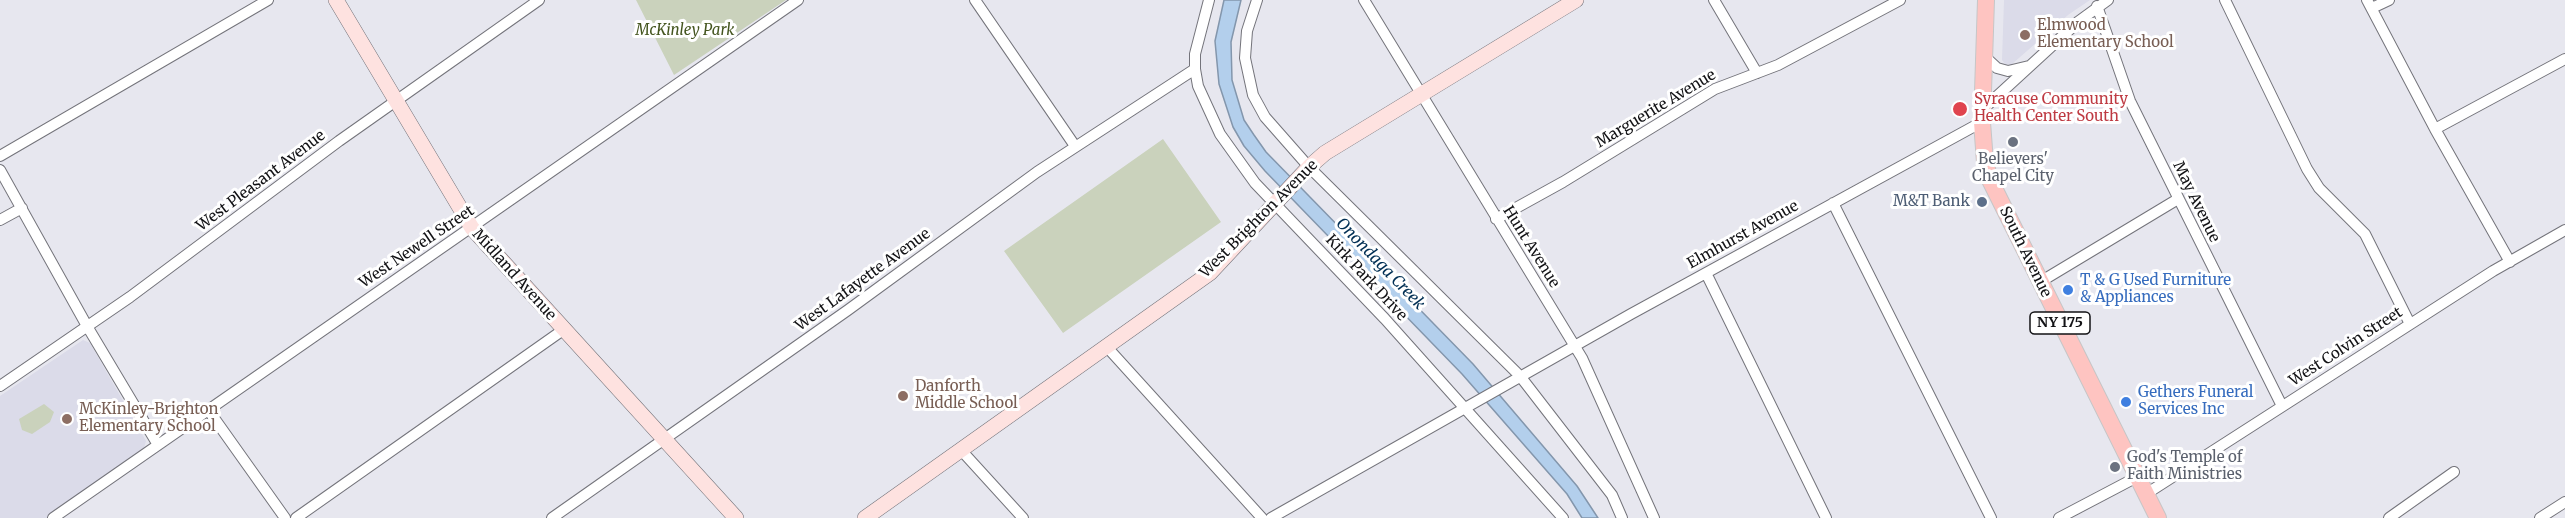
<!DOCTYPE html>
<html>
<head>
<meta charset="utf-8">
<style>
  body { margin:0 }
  canvas { display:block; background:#e7e7ef }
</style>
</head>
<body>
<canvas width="2565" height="518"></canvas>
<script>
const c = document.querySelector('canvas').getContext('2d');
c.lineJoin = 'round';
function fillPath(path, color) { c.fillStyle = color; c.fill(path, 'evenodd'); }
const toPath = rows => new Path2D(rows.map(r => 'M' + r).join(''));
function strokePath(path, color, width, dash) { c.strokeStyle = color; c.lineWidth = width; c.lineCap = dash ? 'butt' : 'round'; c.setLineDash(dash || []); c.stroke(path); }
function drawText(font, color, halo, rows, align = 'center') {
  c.font = font + ' Merriweather,serif'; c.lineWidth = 6; c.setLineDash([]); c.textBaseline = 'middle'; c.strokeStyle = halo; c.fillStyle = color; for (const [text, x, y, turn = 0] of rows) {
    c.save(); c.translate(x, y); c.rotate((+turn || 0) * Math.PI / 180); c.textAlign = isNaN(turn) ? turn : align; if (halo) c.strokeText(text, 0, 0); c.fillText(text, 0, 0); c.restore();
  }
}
const built = toPath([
  [2004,0,2090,0,2068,15,2011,65,2005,64,2002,60],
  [83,340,90,343,146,441,143,452,47,518,0,518,0,396]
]);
const green = toPath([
  [636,0,786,0,674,75],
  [1163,139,1221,222,1063,333,1004,251],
  [44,404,54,412,50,422,32,434,22,430,19,419]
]);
const water = toPath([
  [1224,0,1241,0,1231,42,1232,80,1244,120,1254,135,1266,152,1473,364,1577,486,1598,518,1582,518,1567,494,1462,374,1265,171,1244,146,1233,127,1219,84,1215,41,1224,0]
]);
const street = toPath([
  [975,0,1075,146],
  [1209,0,1195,54,1195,69,1198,86,1220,134,1255,183,1385,319,1563,518],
  [1257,0,1247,31,1245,58,1253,95,1265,117,1309,167,1520,376,1612,495,1622,518],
  [1364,0,1582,358,1654,518],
  [1714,0,1757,73],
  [2225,0,2307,169,2319,188,2365,234,2410,324],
  [2367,0,2435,129,2510,262],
  [2097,6,2130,101,2282,406],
  [2372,8,2389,0],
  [1984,56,1997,68,2008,71,2029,66],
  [1982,110,2079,21,2108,0],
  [2435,129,2565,59],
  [0,156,268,0],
  [0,170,87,326,158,445],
  [1833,203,1991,518],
  [1496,219,1563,182,1715,89,1778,65,1900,0],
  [0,220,22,208],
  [1706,273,1826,518],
  [2040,282,2178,199],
  [1106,346,1262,518],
  [0,386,130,297,339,141,539,0],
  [209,411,285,518],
  [961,450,1023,518],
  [2146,494,2493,271,2565,230],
  [53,518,798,0],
  [296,518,563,330],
  [552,518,848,310,1037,172,1195,69],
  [1271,518,1631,314,1982,122],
  [2059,518,2137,477],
  [2389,518,2454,472],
  [2540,518,2565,502]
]);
const secondary = toPath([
  [336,0,472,228,736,518],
  [865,518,1210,273,1309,167,1325,153,1576,0]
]);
const primary = toPath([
  [1986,0,1982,122,1985,162,1990,180,2158,518]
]);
const markers = [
  [2025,35,6,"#8d6e63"],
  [1960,109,8,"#e0444e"],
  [2013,142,6,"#6b7280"],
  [1982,202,6,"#5c6f8a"],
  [2068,290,6,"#3f7fe0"],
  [903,396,6,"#8d6e63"],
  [2126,402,6,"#3f7fe0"],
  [67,419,6,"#8d6e63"],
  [2115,467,6,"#6b7280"]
];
const shields = [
  [2060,323,60]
];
const shieldNames = [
  ["NY 175",2060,323]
];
const educationNames = [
  ["Elmwood",2037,26],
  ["Elementary School",2037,43],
  ["Danforth",915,387],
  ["Middle School",915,404],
  ["McKinley-Brighton",79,410],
  ["Elementary School",79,427]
];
const parkNames = [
  ["McKinley Park",685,31]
];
const healthNames = [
  ["Syracuse Community",1974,100],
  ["Health Center South",1974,117]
];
const streetNames = [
  ["Marguerite Avenue",1656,109,-31],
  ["West Pleasant Avenue",261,181,-37],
  ["May Avenue",2196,202,64],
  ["West Brighton Avenue",1259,219,-45],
  ["Elmhurst Avenue",1743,235,-29],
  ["West Newell Street",417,247,-34],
  ["Hunt Avenue",1531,247,58],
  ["South Avenue",2025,252,64],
  ["Midland Avenue",514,275,48],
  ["Kirk Park Drive",1366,278,47],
  ["West Lafayette Avenue",863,280,-36],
  ["West Colvin Street",2346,347,-33]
];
const worshipNames = [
  ["Believers'",2013,160],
  ["Chapel City",2013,177],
  ["God's Temple of",2127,458,"left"],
  ["Faith Ministries",2127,475,"left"]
];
const serviceNames = [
  ["M&T Bank",1970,202]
];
const shopNames = [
  ["T & G Used Furniture",2080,281],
  ["& Appliances",2080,298],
  ["Gethers Funeral",2138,393],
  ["Services Inc",2138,410]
];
const waterNames = [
  ["Onondaga Creek",1380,264,46]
];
fillPath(built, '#dbdbe9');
fillPath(green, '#cad2bc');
fillPath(water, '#b3cfec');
strokePath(water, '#8396ac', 1.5);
strokePath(street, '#74747b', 12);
strokePath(secondary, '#74747b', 16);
strokePath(primary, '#c6c6c7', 18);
strokePath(street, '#fff', 10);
strokePath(secondary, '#fee2e0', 15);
strokePath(primary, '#fec4c1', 16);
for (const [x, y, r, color] of markers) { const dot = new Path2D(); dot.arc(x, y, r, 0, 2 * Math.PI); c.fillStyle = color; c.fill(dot); strokePath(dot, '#fff', 2); }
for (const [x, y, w] of shields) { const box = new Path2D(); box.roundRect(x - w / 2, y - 11, w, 22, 4.5); c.fillStyle = '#fff'; c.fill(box); strokePath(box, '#121215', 1.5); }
drawText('bold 14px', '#121215', null, shieldNames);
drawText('15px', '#785e54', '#fff', educationNames, 'left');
drawText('italic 15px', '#44551f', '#fff', parkNames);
drawText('15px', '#be3a42', '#fff', healthNames, 'left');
drawText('15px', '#121215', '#fff', streetNames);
drawText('15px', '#5b616d', '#fff', worshipNames);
drawText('15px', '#4e5e75', '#fff', serviceNames, 'right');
drawText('15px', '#366cbe', '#fff', shopNames, 'left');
drawText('italic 16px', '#012f54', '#fff', waterNames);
</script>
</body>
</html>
